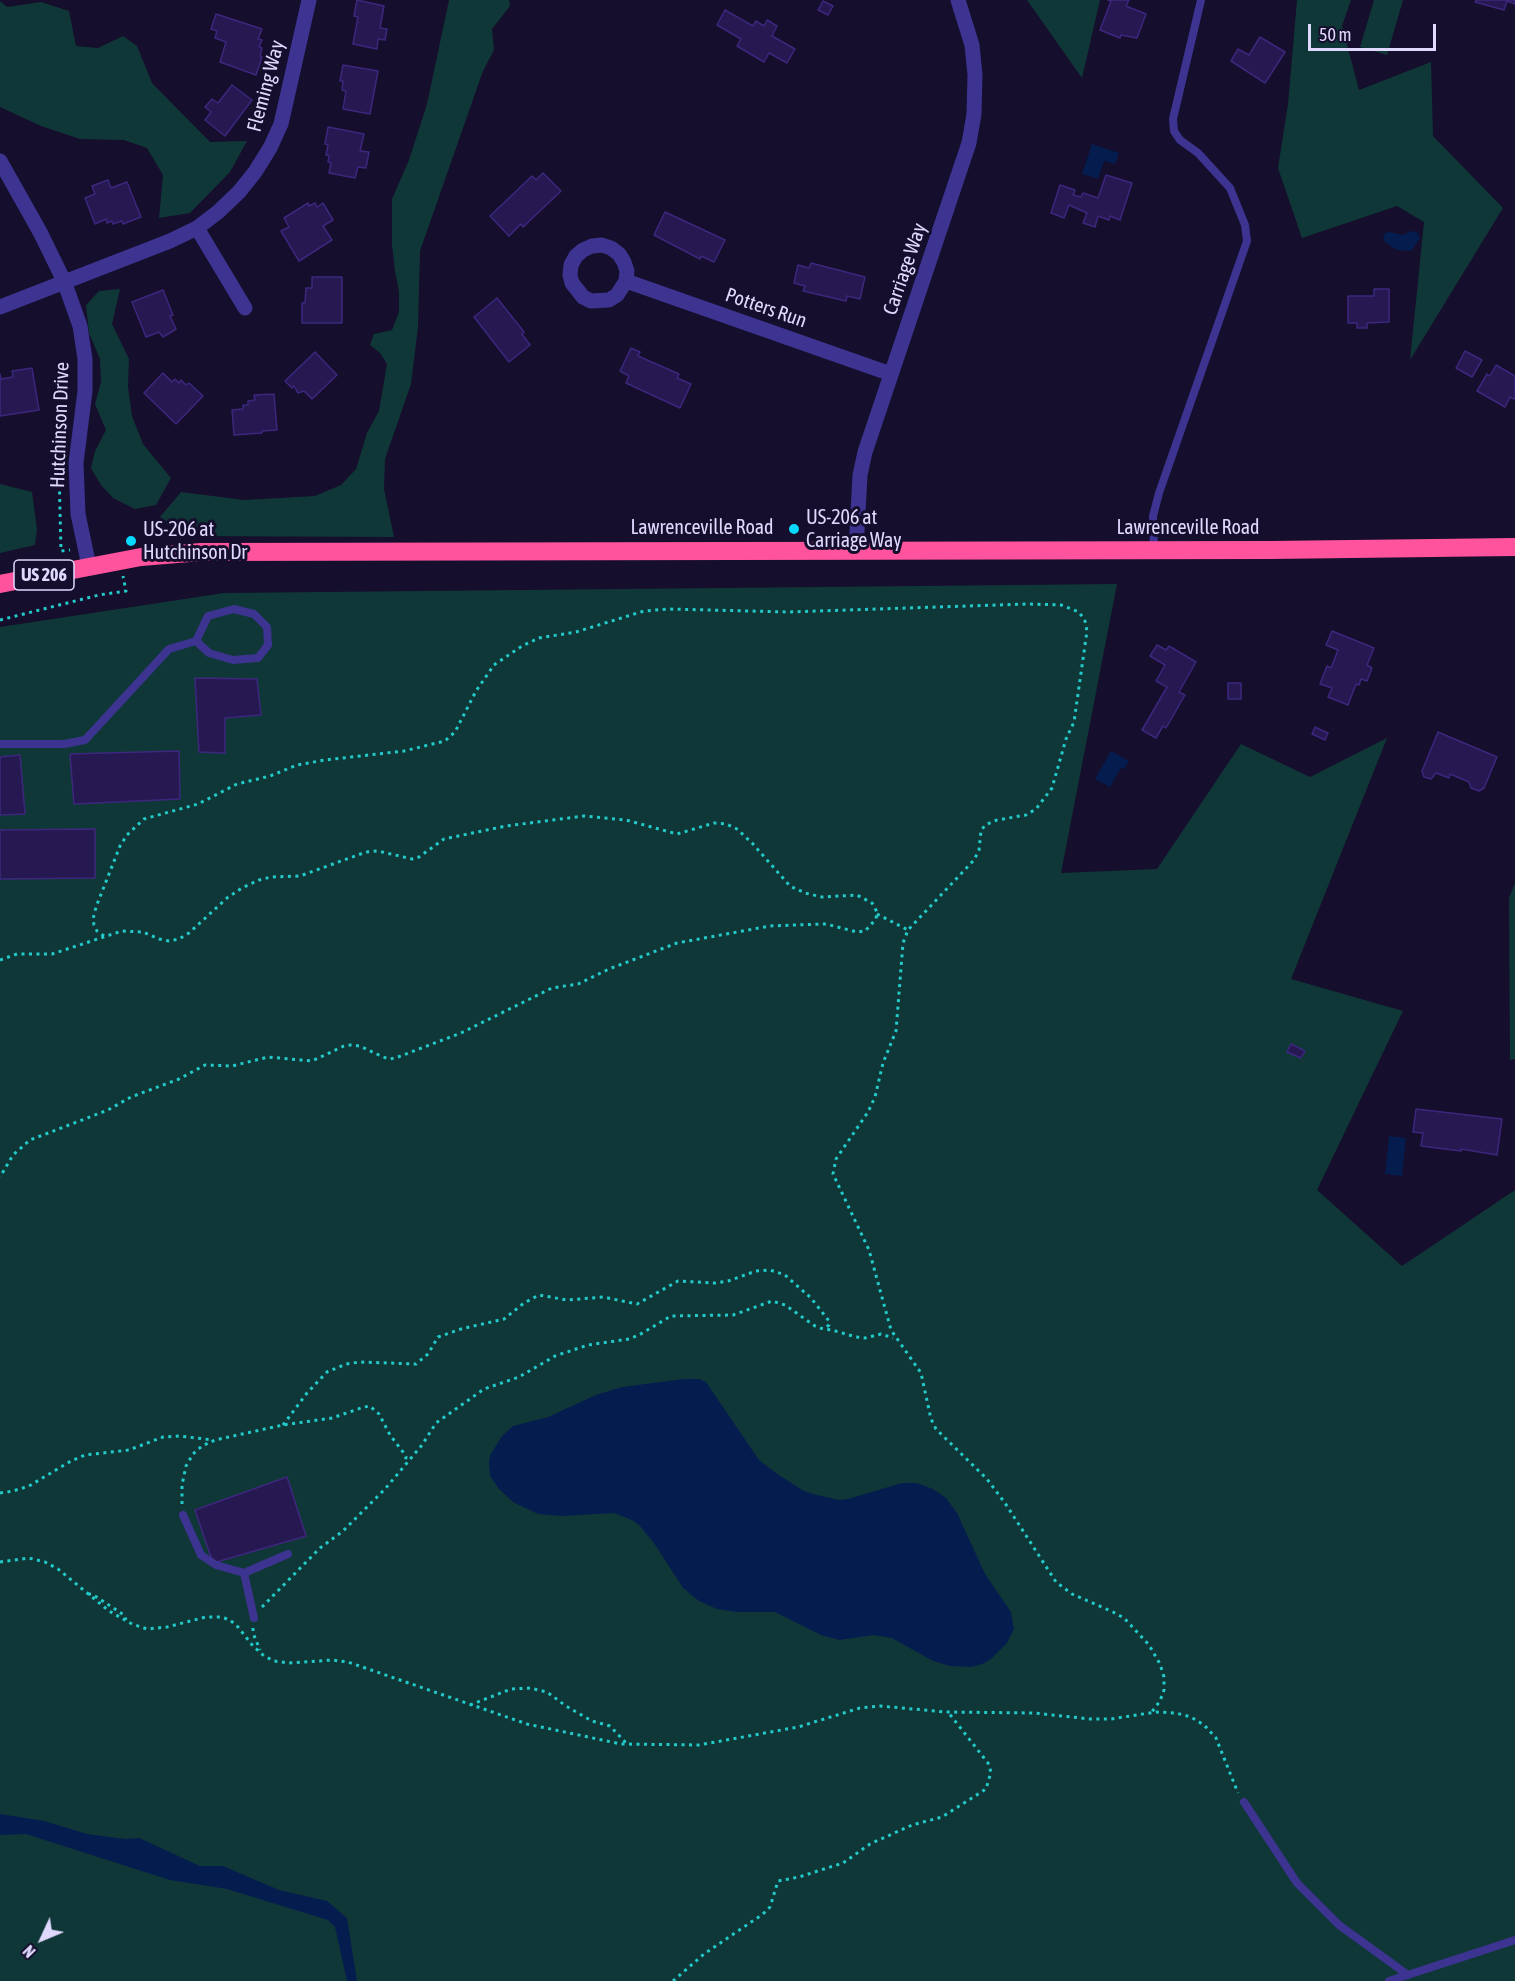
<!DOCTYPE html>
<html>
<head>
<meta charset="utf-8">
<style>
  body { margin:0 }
  #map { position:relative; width:1515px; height:1981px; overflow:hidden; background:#150e2c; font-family:"Asap Condensed",sans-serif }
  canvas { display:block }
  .north { position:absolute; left:12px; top:1909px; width:60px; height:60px; -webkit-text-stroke:4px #150e2c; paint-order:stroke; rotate:226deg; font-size:16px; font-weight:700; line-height:24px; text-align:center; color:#e0d9ff }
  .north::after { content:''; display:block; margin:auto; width:21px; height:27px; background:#e0d9ff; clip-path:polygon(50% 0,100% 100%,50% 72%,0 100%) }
  .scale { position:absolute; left:1308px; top:24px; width:128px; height:27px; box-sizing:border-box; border:3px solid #e0d9ff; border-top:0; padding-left:8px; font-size:18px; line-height:21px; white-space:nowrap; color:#e0d9ff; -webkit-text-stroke:4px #150e2c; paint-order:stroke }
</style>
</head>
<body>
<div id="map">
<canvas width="1515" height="1981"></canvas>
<div class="north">N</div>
<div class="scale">50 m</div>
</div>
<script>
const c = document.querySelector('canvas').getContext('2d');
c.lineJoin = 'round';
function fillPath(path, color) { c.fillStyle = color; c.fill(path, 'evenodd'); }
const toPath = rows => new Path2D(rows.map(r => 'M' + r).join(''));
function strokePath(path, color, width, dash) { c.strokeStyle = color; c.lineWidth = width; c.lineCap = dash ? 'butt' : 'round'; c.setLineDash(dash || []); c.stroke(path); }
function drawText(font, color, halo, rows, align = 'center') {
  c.font = font + ' "Asap Condensed",sans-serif'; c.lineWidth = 6; c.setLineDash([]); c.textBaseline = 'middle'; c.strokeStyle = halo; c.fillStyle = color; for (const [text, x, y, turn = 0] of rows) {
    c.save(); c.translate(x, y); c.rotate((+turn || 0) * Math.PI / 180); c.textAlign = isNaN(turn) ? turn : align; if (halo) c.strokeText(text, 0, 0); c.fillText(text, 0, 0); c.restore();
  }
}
const green = toPath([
  [449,0,509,0,510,6,492,29,494,50,483,71,420,251,418,327,411,384,385,459,384,489,394,537,185,536,160,517,181,492,244,500,315,496,341,485,356,469,367,433,379,411,387,364,380,353,370,345,374,334,392,330,399,312,399,292,395,271,392,245,392,199,409,160,427,104],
  [1027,0,1100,0,1082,78],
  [1297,0,1351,0,1342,26,1359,90,1431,62,1433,136,1503,208,1410,360,1424,222,1397,206,1302,238,1278,168,1288,104],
  [1374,0,1403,0,1387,55,1360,47],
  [0,1,7,7,41,2,69,11,76,46,98,48,123,36,137,46,152,83,210,142,247,141,230,172,190,213,159,218,163,175,147,148,124,140,80,139,41,126,0,107],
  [120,289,112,324,129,359,128,387,132,416,143,444,171,478,156,505,135,509,113,498,101,485,91,468,95,451,106,430,95,404,101,382,100,359,89,333,86,305,99,291],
  [0,484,32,492,37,529,35,545,0,553],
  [1117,584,1061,873,1157,869,1241,744,1310,777,1387,738,1291,979,1403,1011,1317,1190,1402,1266,1515,1190,1515,1981,0,1981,0,627,224,593],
  [1515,883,1515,1059,1510,1060,1509,898]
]);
const water = toPath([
  [1092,144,1119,153,1115,164,1104,161,1098,179,1082,174],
  [1410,231,1417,232,1420,238,1411,251,1397,250,1386,243,1383,238,1385,233,1389,232,1403,235],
  [1111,751,1129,761,1124,769,1121,768,1110,787,1095,779],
  [1389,1136,1406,1138,1402,1176,1385,1174],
  [684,1379,699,1379,706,1382,759,1460,776,1473,802,1490,813,1494,839,1500,848,1499,902,1483,917,1483,933,1489,946,1498,957,1513,985,1574,1011,1612,1014,1629,1007,1643,990,1660,982,1664,972,1667,950,1666,933,1661,892,1638,874,1635,839,1640,821,1635,775,1612,737,1612,717,1609,699,1601,683,1588,654,1543,639,1525,632,1520,614,1513,561,1516,538,1514,513,1502,499,1489,490,1476,489,1461,491,1454,502,1436,513,1426,548,1417,596,1395,622,1387],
  [0,1814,44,1821,87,1834,125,1839,139,1838,200,1866,223,1866,279,1890,327,1901,347,1918,357,1981,347,1981,335,1927,328,1920,227,1889,170,1880,26,1834,0,1835]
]);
const building = toPath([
  [357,0,384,6,380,28,387,29,385,40,378,39,377,49,353,44,358,17,354,16,357,0],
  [1108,0,1129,0,1126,6,1146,14,1137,38,1121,35,1120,38,1100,30,1111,1,1108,0],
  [1476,0,1515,0,1515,4,1507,1,1504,10,1475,2,1476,0],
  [823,1,833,6,828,15,818,10,823,1],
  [725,10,753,26,756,21,764,26,767,20,777,26,772,36,795,49,787,63,769,53,764,62,737,46,741,39,717,25,725,10],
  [216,14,262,29,258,39,262,40,259,47,262,48,260,56,262,57,256,75,220,62,226,42,215,38,217,31,211,29,216,14],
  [1260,37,1285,52,1265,83,1231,61,1238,49,1249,55,1260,37],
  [343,65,378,71,370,114,343,109,346,91,342,90,343,81,340,81,343,65],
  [232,85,252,100,225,136,205,120,211,112,205,107,212,99,218,103,232,85],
  [328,127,364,134,360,151,369,152,366,168,358,167,355,178,329,173,331,163,328,162,329,156,326,155,328,145,325,144,328,127],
  [543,173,561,191,523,227,521,224,509,236,490,216,532,176,536,180,543,173],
  [1106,175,1132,183,1120,220,1110,216,1109,220,1098,216,1095,227,1083,223,1087,213,1069,205,1064,218,1051,213,1060,185,1075,190,1073,195,1081,197,1083,193,1098,198,1106,175],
  [108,180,111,188,127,182,141,217,123,224,122,221,113,224,112,221,107,223,106,219,95,224,85,198,95,194,92,186,108,180],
  [308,203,309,206,315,203,317,207,323,203,333,220,323,226,332,240,299,261,281,231,289,227,284,218,308,203],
  [665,212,725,240,714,262,701,256,700,259,654,235,665,212],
  [811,263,865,277,860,299,847,296,846,301,803,291,805,286,794,283,798,265,809,268,811,263],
  [312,277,342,277,342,323,302,323,302,303,305,303,306,288,312,288,312,277],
  [1374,289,1389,289,1389,322,1367,323,1367,328,1357,328,1357,323,1348,323,1348,296,1374,296,1374,289],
  [163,290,173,315,170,316,176,329,163,337,159,332,146,337,132,302,163,290],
  [497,298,524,332,522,334,530,345,509,362,474,317,497,298],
  [631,348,640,352,638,356,679,374,677,378,691,384,680,408,626,383,629,376,620,371,631,348],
  [1465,351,1482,360,1472,377,1456,368,1465,351],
  [315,352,337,375,312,399,304,391,298,393,294,386,292,388,285,381,315,352],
  [1496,365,1515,376,1515,397,1514,399,1510,397,1505,407,1477,391,1487,374,1490,376,1496,365],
  [32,368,39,410,0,416,0,374,1,379,13,377,12,371,32,368],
  [163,373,172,382,175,379,179,383,181,380,186,385,189,383,203,396,176,424,144,393,163,373],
  [274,394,277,430,262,431,262,433,234,435,232,410,243,409,243,405,248,405,248,401,255,400,254,395,274,394],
  [1332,631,1374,648,1367,665,1372,668,1367,681,1361,679,1359,685,1356,684,1348,705,1328,697,1332,688,1320,684,1327,666,1331,668,1338,650,1326,645,1332,631],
  [1157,645,1166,650,1169,646,1196,662,1179,692,1185,695,1166,728,1163,726,1156,738,1142,730,1167,687,1156,681,1165,665,1150,656,1157,645],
  [195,678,257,679,261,715,225,718,225,753,199,752,195,678],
  [1228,683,1241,683,1241,699,1228,699,1228,683],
  [1315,727,1328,733,1325,740,1312,734,1315,727],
  [1438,732,1497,757,1484,788,1479,791,1471,788,1469,782,1450,774,1449,778,1436,773,1431,779,1424,777,1422,771,1438,732],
  [179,751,180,799,74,804,70,754,179,751],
  [20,755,25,814,0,815,0,757,20,755],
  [95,829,95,878,0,879,0,830,95,829],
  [1291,1044,1305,1051,1301,1058,1287,1052,1291,1044],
  [1416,1109,1502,1119,1497,1155,1461,1149,1461,1151,1421,1146,1423,1133,1413,1132,1416,1109],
  [287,1477,306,1536,213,1563,195,1510,287,1477]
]);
const path = toPath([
  [59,462,62,433],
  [59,469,61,551,70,550],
  [0,620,99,595,126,591,123,576],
  [877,914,908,930],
  [104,936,97,931,94,925,93,919,96,907,120,846,127,835,144,819,198,804,237,784,270,776,297,765,325,760,404,751,445,741,455,732,476,691,494,665,522,646,539,638,576,632,644,611,668,609,789,612,1027,604,1061,605,1079,612,1085,621,1087,631,1074,722,1066,739,1052,788,1036,809,1026,815,997,820,985,825,981,831,979,850,974,860,908,930,903,943,896,1031,883,1063,875,1097,868,1112,836,1159,833,1174,869,1250,891,1330,921,1373,931,1419,936,1429,987,1479,1005,1503,1056,1582,1072,1594,1113,1612,1124,1618,1149,1645,1160,1664,1164,1677,1164,1690,1160,1701,1151,1713],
  [0,960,17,954,52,954,122,931,143,932,159,939,169,941,179,939,189,933,227,898,242,888,259,880,271,877,300,876,366,852,378,851,412,859,419,857,444,839,506,826,584,816,626,820,677,834,714,823,726,824,737,829,752,843,790,886,805,893,822,897,857,895,872,903,877,912,876,919,865,931,857,932,826,924,795,925,770,926,677,943,609,969,578,984,552,988,461,1033,398,1057,390,1059,383,1057,360,1046,351,1045,344,1046,312,1061,268,1057,232,1066,205,1065,179,1079,131,1097,108,1110,30,1140,13,1155,0,1177],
  [283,1425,307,1393,327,1372,346,1364,360,1362,416,1364,428,1354,438,1337,461,1329,504,1319,524,1303,539,1295,567,1300,603,1297,637,1304,678,1281,715,1283,728,1281,756,1271,770,1270,785,1275,811,1298,829,1321,829,1325,824,1329],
  [0,1493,13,1491,29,1486,71,1461,85,1455,129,1450,163,1437,179,1436,213,1440],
  [182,1504,182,1485,186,1466,193,1454,202,1446,215,1440,283,1425,332,1418,364,1407,370,1406,379,1414,390,1435,403,1452,406,1457,405,1464],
  [0,1562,29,1558,45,1562,58,1569,109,1611,132,1624,147,1629,167,1627,206,1617,221,1617,230,1620,238,1627,253,1646,264,1656,274,1661,289,1663,332,1660,348,1662,527,1724,621,1744,699,1745,798,1727,860,1708,880,1706,946,1712,1034,1713,1090,1719,1111,1719,1156,1712,1176,1713,1191,1717,1204,1725,1216,1738,1238,1793],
  [88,1594,92,1594,124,1615,126,1620],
  [262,1607,320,1548,343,1531,385,1489,422,1445,436,1423,484,1389,519,1377,555,1356,588,1345,629,1339,639,1335,671,1316,733,1315,772,1301,785,1305,815,1326,823,1329,832,1330,856,1337,865,1338,881,1334,893,1338],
  [253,1628,253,1633,260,1650],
  [470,1705,511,1689,530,1688,547,1692,566,1706,592,1721,610,1726,626,1743],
  [673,1981,704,1954,763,1914,770,1907,778,1881,799,1877,843,1863,870,1844,912,1825,942,1817,986,1789,991,1772,988,1763,948,1712]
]);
const lane = toPath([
  [1154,550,1153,516,1159,493,1247,241,1245,225,1230,188,1198,153,1180,140,1174,131,1173,119,1201,0],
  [0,744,64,744,85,740,169,649,196,641,208,616,234,609,254,614,267,627,268,645,258,658,233,660,209,653,196,641],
  [183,1515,201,1555,216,1565,244,1573,254,1618],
  [244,1573,288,1554],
  [1244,1802,1297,1883,1339,1925,1408,1975],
  [1389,1981,1515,1940]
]);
const street = toPath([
  [0,161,40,232,64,281,80,326,85,359,85,391,76,463,78,514,89,566],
  [197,228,245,308],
  [626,281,617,295,609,300,591,301,583,297,572,283,570,275,571,265,576,256,583,250,592,246,602,245,611,248,619,254,624,262,627,271,626,281,891,374],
  [0,307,170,241,197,228,218,212,239,192,255,172,270,148,281,124,309,0],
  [856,550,860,475,865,452,969,143,974,114,975,75,972,45,958,0]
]);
const highway = toPath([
  [0,584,141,557,201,552,1270,550,1515,547]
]);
const markers = [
  [794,529,6,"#05d9ff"],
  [131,541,6,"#05d9ff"]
];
const shields = [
  [44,575,60]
];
const shieldNames = [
  ["US 206",44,575]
];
const streetNames = [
  ["Fleming Way",266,86,-75],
  ["Carriage Way",905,269,-71],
  ["Potters Run",766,308,19],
  ["Hutchinson Drive",60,425,-88],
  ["Lawrenceville Road",702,528],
  ["Lawrenceville Road",1188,528]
];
const poiNames = [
  ["US-206 at",806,518],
  ["Carriage Way",806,541],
  ["US-206 at",143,530],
  ["Hutchinson Dr",143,553]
];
fillPath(green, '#103737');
fillPath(water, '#051c4f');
fillPath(building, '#261850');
strokePath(building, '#3d277e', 1.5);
strokePath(path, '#22cac9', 3, [3, 4.5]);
strokePath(lane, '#3c3490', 8);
strokePath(street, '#3c3490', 15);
strokePath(highway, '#ff549d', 18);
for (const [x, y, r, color] of markers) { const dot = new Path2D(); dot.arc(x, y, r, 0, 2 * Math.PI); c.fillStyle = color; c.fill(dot); strokePath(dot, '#150e2c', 2); }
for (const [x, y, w] of shields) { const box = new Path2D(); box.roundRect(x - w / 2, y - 15, w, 30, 4.5); c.fillStyle = '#150e2c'; c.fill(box); strokePath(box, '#e0d9ff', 1.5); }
drawText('bold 18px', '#e0d9ff', null, shieldNames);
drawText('20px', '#e0d9ff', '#150e2c', streetNames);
drawText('20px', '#e0d9ff', '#150e2c', poiNames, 'left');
</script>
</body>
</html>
